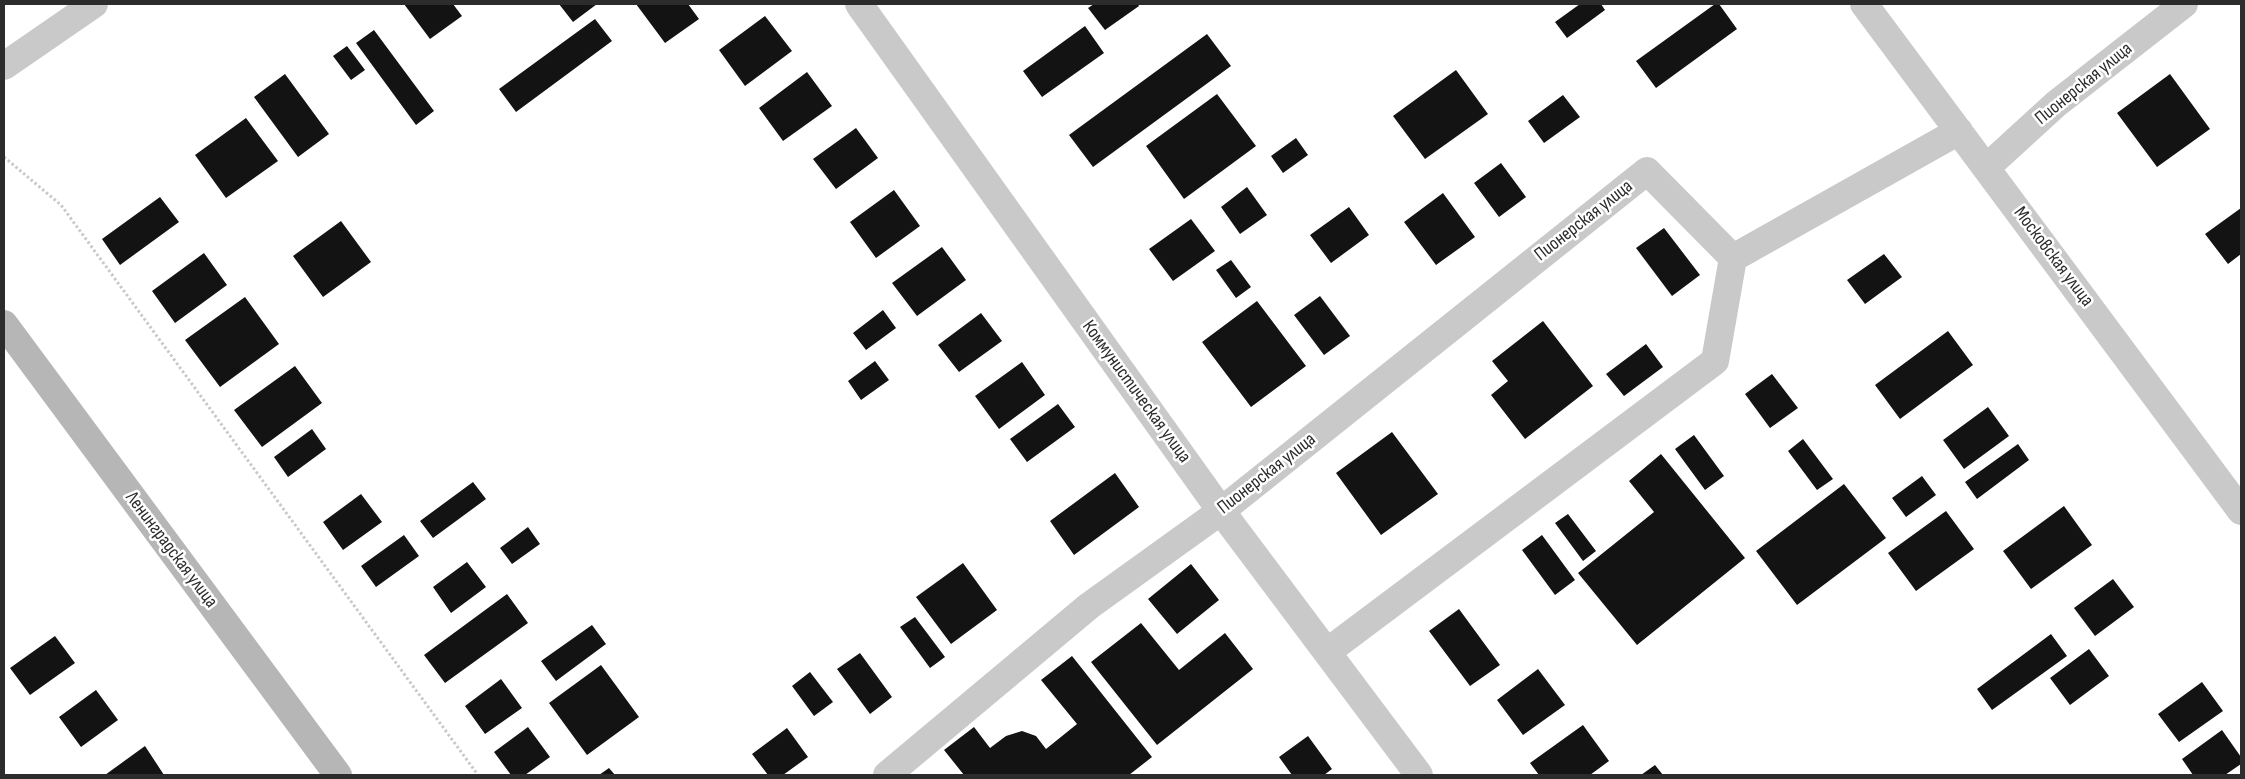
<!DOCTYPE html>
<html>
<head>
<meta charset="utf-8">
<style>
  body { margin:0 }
  #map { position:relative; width:2245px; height:779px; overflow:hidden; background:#fff; font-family:"Sofia Sans Condensed",sans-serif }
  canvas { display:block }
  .frame { position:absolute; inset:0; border:5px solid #2c2c2c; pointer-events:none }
</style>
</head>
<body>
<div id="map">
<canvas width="2245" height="779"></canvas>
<div class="frame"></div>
</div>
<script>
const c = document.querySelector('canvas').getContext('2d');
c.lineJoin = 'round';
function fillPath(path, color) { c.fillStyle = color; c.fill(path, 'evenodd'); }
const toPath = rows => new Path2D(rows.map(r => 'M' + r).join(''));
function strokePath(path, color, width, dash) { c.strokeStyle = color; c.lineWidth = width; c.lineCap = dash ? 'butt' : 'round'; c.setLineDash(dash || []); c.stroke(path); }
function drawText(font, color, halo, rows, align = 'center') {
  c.font = font + ' "Sofia Sans Condensed",sans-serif'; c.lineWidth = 5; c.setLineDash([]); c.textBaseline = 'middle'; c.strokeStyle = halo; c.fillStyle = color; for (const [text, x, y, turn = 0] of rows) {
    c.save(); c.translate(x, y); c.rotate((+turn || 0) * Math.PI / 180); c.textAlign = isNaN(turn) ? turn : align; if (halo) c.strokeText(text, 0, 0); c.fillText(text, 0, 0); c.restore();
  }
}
const building = toPath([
  [404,4,453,4,462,16,430,39],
  [559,4,597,4,573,22],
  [636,4,688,4,699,19,665,43],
  [1094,4,1138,4,1139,6,1105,30,1088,8],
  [1580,4,1601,4,1605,10,1567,38,1555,22],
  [1715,4,1719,4,1737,29,1656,88,1636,61],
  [765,16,792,51,745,86,719,50],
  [595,19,612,41,516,112,499,89],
  [1085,26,1104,53,1042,97,1023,71],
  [374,30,434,111,416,125,356,43],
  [1207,34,1231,66,1093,167,1069,135],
  [347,46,365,70,351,80,333,56],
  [1456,70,1488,114,1425,159,1393,116],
  [807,72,832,106,783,141,759,108],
  [285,74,329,134,298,157,254,97],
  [2170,74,2210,129,2157,167,2117,113],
  [1217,94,1256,146,1184,199,1146,146],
  [1563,95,1580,117,1544,143,1528,121],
  [246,118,278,161,226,198,195,155],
  [856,128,878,158,836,189,813,159],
  [1296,138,1308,155,1283,173,1271,156],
  [1501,163,1526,197,1499,217,1474,183],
  [1247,187,1267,215,1240,234,1221,207],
  [894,190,920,226,876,258,850,222],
  [1443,193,1475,237,1436,265,1404,222],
  [160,197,179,222,120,265,102,239],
  [1349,207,1369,235,1331,263,1310,235],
  [2241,208,2241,254,2228,264,2205,234],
  [1191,219,1215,251,1173,281,1149,249],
  [341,221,371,262,323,297,293,256],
  [1664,228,1700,275,1672,296,1636,248],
  [942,247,966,280,917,316,892,283],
  [204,253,227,285,175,323,152,291],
  [1884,254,1902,277,1865,304,1847,280],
  [1231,260,1251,287,1236,298,1216,270],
  [1320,296,1350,336,1324,355,1294,315],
  [245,297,279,344,220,387,185,340],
  [1257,301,1306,366,1251,407,1202,342],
  [883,310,896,328,866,350,853,333],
  [981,313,1002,341,959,372,938,345],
  [1543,321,1593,386,1525,439,1491,395,1508,381,1492,361],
  [1948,331,1973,365,1900,419,1875,385],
  [1646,344,1663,367,1624,396,1606,374],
  [875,361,889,380,861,400,848,381],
  [1022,362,1045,395,999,429,975,396],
  [295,366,322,403,262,447,234,410],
  [1772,374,1798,408,1770,428,1745,394],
  [1058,404,1075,427,1027,462,1010,439],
  [1988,407,2009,436,1964,469,1943,440],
  [312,429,326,449,288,477,274,457],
  [1392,432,1438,494,1381,535,1336,473],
  [1694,435,1724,476,1705,490,1675,449],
  [1803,439,1833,479,1817,490,1788,451],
  [2018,444,2029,460,1977,499,1965,482],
  [1661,454,1745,558,1637,645,1578,573,1654,512,1629,481],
  [1115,473,1139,507,1074,555,1050,521],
  [1922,476,1936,495,1906,517,1892,498],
  [473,482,486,499,433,538,420,521],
  [1844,484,1886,538,1797,605,1756,551],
  [361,494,382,522,343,550,323,522],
  [2064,506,2092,545,2031,589,2003,551],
  [1946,511,1974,549,1916,591,1888,553],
  [1568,514,1596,551,1583,561,1555,523],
  [528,527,540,544,512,564,500,548],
  [404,535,419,556,376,587,361,566],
  [1542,535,1575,580,1555,595,1522,550],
  [467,562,486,587,451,613,433,587],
  [963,563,997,610,951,644,916,597],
  [1191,564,1219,600,1177,634,1148,599],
  [2113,579,2134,607,2095,636,2074,608],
  [507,594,528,623,445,683,424,655],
  [1459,609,1500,665,1470,686,1429,631],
  [915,617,945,657,930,668,900,627],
  [1141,623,1179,670,1225,633,1253,669,1157,745,1091,662],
  [592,625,606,644,556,681,541,661],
  [2051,634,2067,656,1992,710,1977,689],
  [55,636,75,663,30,695,10,668],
  [2089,649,2109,676,2070,705,2050,678],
  [860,653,892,697,870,714,837,669],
  [1072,656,1152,757,1129,775,964,775,944,750,974,727,990,748,1006,736,1022,731,1036,736,1046,749,1077,724,1041,680],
  [601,665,639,717,587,755,549,703],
  [1538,669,1565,705,1523,735,1497,700],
  [810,672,833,702,814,716,792,686],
  [501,679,522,708,485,734,465,706],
  [2202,682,2223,711,2179,742,2158,714],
  [96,690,118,720,81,747,59,717],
  [1583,725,1609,761,1590,775,1539,775,1530,763],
  [528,727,550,757,525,775,511,775,494,752],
  [787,728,808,757,783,775,768,775,752,754],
  [2222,730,2241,757,2241,764,2225,775,2193,775,2182,759],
  [1308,736,1332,769,1324,775,1292,775,1279,757],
  [145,746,164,775,105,775],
  [1655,765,1663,775,1641,775],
  [609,768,615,775,599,775]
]);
const path = toPath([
  [4,157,61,205,478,775]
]);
const street = toPath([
  [859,4,1221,511,1419,775],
  [1864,4,2241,511],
  [4,66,94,4],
  [1986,168,2056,104,2184,4],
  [1327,652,1715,361,1733,258],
  [887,775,1089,606,1221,511,1647,171,1733,258,1959,131]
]);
const secondary = toPath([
  [4,324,338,775]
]);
const streetNames = [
  ["Пионерская улица",2084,84,-39],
  ["Пионерская улица",1584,221,-38],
  ["Московская улица",2053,257,53],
  ["Коммунистическая улица",1136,392,54],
  ["Пионерская улица",1267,474,-38],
  ["Ленинградская улица",171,550,53]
];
fillPath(building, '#131313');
strokePath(path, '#c9c9c9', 3, [2.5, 2.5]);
strokePath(street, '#c9c9c9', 28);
strokePath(secondary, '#b6b6b6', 28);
drawText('19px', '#2c2c2c', '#fff', streetNames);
</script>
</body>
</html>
